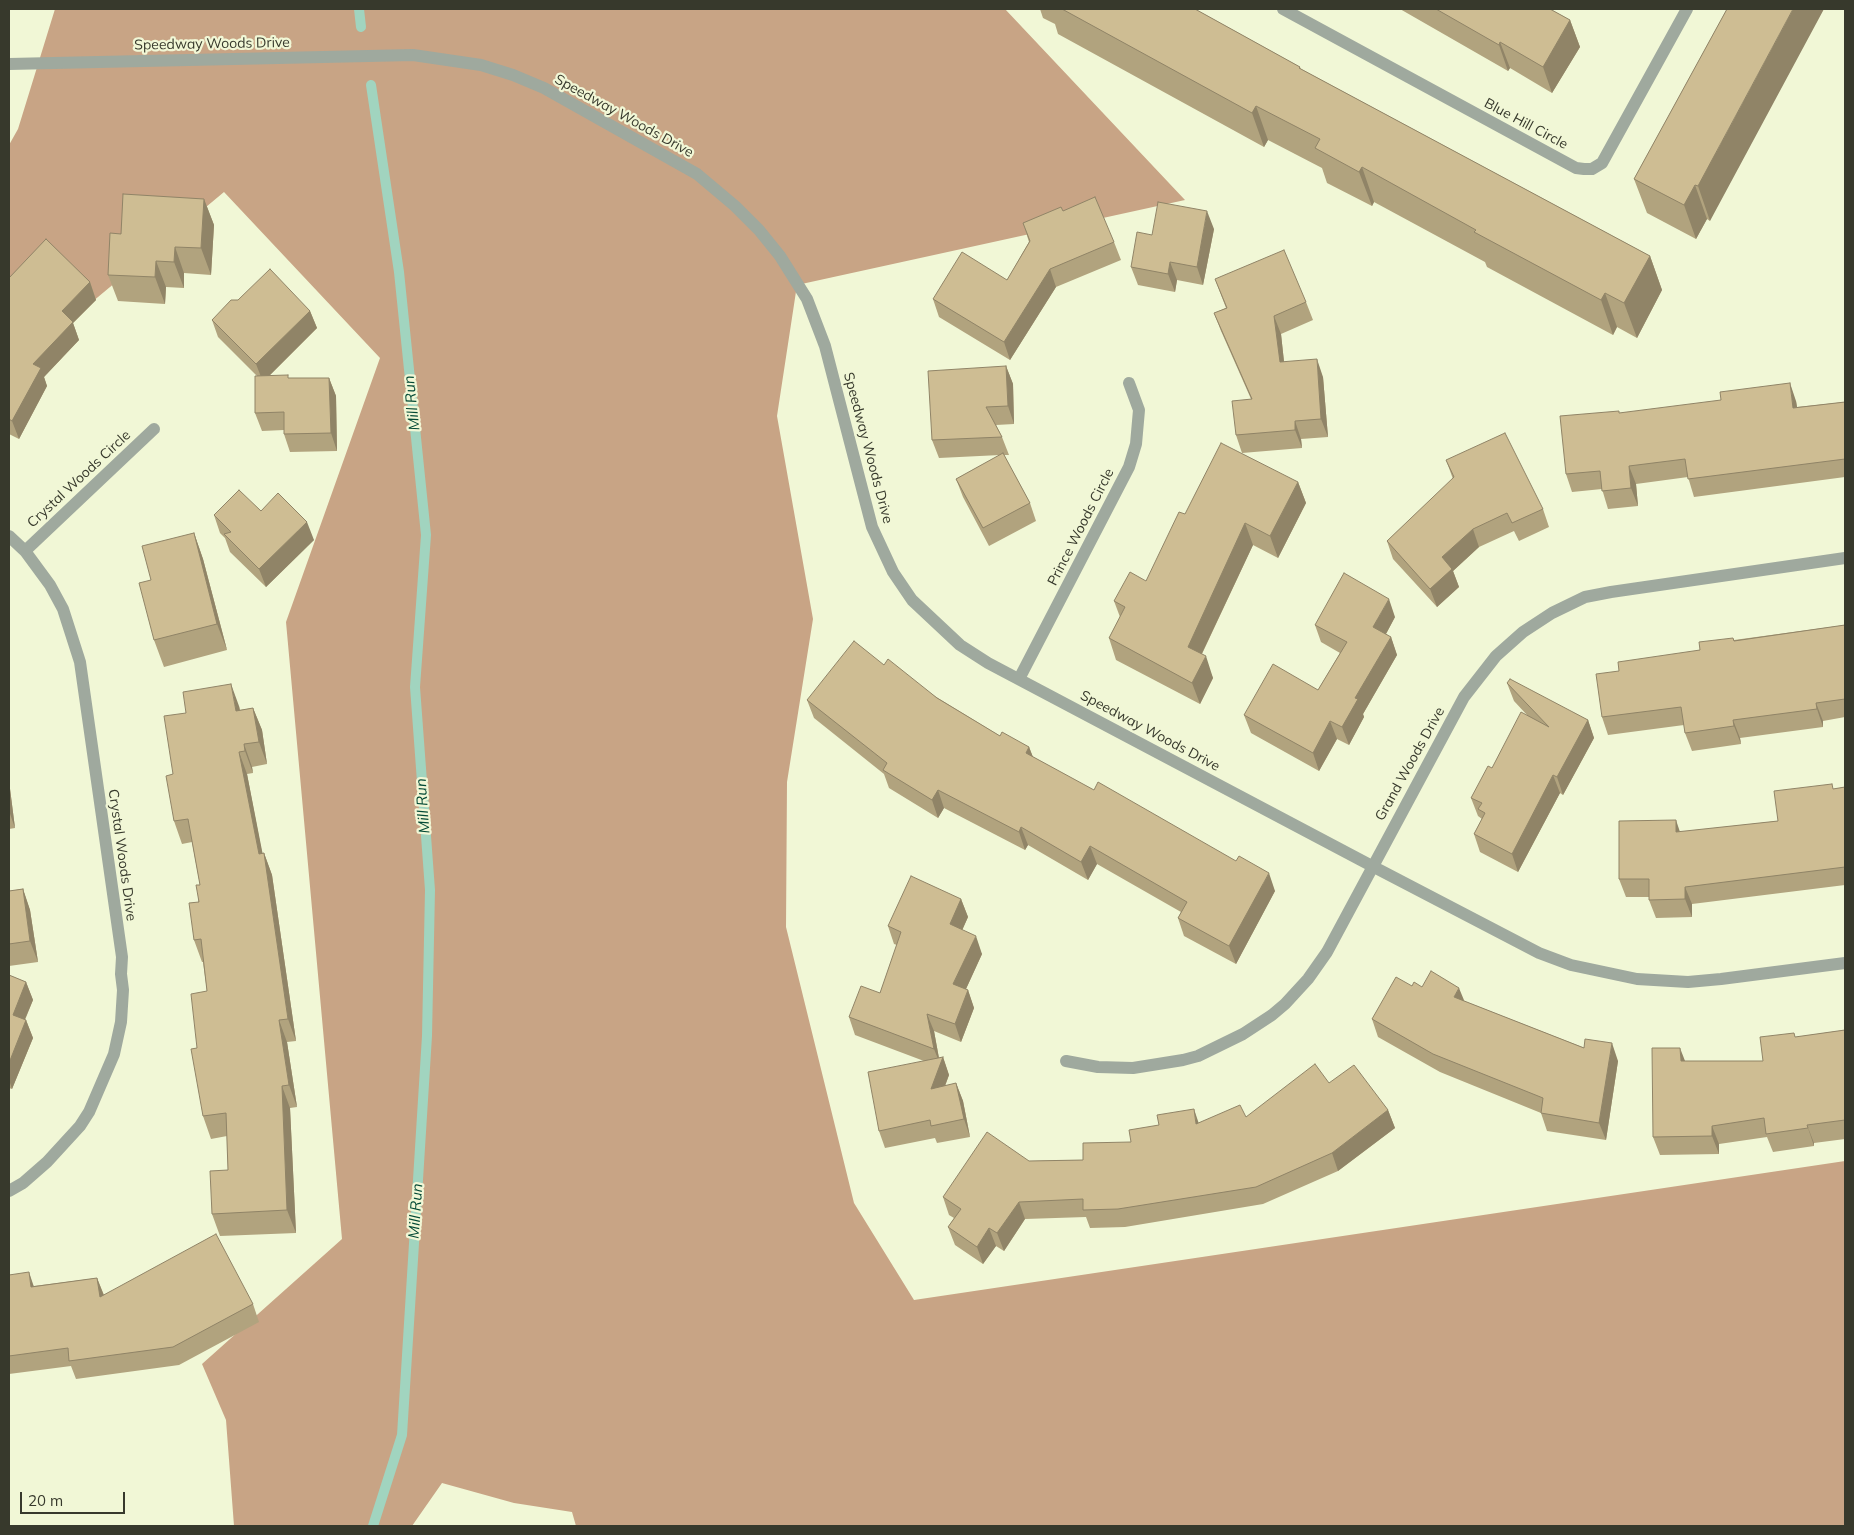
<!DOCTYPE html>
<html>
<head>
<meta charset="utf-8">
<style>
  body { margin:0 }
  #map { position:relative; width:1854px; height:1535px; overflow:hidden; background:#f1f7d6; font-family:Mulish,sans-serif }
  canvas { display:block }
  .frame { position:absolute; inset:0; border:10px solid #37392c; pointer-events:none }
  .scale { position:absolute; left:20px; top:1492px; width:105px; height:22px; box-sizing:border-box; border:2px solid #37392c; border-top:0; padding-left:6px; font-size:15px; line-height:18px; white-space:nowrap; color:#37392c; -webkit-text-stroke:4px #f1f7d6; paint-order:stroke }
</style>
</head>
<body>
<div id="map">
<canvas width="1854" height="1535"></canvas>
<div class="frame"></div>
<div class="scale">20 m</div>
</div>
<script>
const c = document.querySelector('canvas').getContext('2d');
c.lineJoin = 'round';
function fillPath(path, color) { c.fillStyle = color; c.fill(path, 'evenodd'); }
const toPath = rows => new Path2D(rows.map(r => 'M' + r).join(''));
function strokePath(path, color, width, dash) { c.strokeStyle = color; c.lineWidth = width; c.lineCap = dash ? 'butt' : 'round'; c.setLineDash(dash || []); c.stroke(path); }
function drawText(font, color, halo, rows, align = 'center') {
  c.font = font + ' Mulish,sans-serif'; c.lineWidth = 4.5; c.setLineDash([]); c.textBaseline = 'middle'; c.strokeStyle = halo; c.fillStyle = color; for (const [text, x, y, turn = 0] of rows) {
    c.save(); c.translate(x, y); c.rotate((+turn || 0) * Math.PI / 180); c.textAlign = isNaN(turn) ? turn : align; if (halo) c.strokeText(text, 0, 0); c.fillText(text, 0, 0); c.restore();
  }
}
const forest = toPath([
  [55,9,1005,9,1185,200,797,285,777,416,813,619,787,782,786,927,854,1203,914,1300,1845,1161,1845,1526,576,1526,572,1512,514,1503,442,1483,412,1526,234,1526,226,1420,202,1364,342,1239,286,622,380,358,224,192,74,317,9,285,9,145,18,129]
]);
const stream = toPath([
  [359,9,361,27],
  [371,85,399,272,426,535,415,687,430,890,427,1036,402,1435,373,1526]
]);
const minor = toPath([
  [1283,9,1576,168,1584,169,1592,169,1602,163,1687,9],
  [9,64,413,55,481,65,513,75,544,88,697,174,735,206,759,230,780,256,807,299,825,346,872,527,893,572,912,600,960,645,988,663,1372,866,1539,953,1571,965,1637,979,1688,982,1721,979,1845,963],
  [9,536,25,551,50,585,63,609,80,662,122,957,121,974,123,990,121,1022,114,1054,89,1112,80,1126,47,1162,23,1183,9,1191],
  [25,551,154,429],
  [1019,679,1129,467,1136,444,1139,410,1129,383],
  [1066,1061,1098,1067,1133,1068,1183,1060,1198,1056,1243,1034,1272,1015,1285,1004,1308,979,1327,952,1464,697,1496,656,1523,632,1552,613,1585,597,1611,592,1845,558]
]);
const wall = toPath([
  [1040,9,1195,9,1300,67,1301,69,1650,256,1662,290,1637,338,1617,327,1613,335,1487,267,1485,262,1374,202,1372,206,1327,183,1322,168,1268,140,1264,147,1058,34,1055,24,1043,18],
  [1400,9,1550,9,1570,20,1580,47,1552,93,1510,68,1508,71],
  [1727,9,1710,221,1707,219,1696,239,1647,213,1634,179],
  [204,199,214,225,211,275,184,273,184,288,166,287,165,304,118,301,108,275,121,234],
  [1063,211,1114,242,1121,260,1056,287,1010,360,939,317,933,299,1007,280,1029,242,1023,223],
  [1214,229,1203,285,1177,280,1175,292,1138,285,1131,267,1152,235],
  [9,278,90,282,96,300,73,323,79,340,44,377,47,386,19,439,9,434],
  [1215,279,1306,302,1313,320,1281,334,1284,362,1323,377,1328,437,1301,439,1302,448,1242,453,1236,435,1251,399,1221,331,1214,313,1226,308],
  [238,300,310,311,317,328,269,376,289,378,329,378,336,396,337,451,290,452,284,434,284,430,262,431,255,413,257,376,218,337,212,320],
  [1006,366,1013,384,1014,424,996,425,1002,437,1009,455,1004,455,1030,503,1036,521,989,546,963,497,956,479,1000,455,939,458,932,440],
  [1796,401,1797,407,1845,402,1845,477,1694,497,1688,477,1636,484,1638,506,1608,509,1602,489,1572,492,1566,474,1620,413],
  [1446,460,1543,509,1549,527,1519,541,1514,531,1479,547,1453,571,1459,587,1437,607,1393,559,1387,541,1453,479],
  [1298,482,1306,503,1278,558,1253,545,1202,654,1213,678,1200,704,1116,660,1109,638,1120,617,1114,601,1146,581,1185,514],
  [261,511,314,540,266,587,230,552,225,538,220,533,214,515],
  [194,533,203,559,227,650,164,667,154,640,151,580],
  [1395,617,1386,634,1391,637,1397,655,1363,714,1364,717,1349,745,1337,739,1319,771,1251,733,1244,715,1318,690,1340,653,1321,642,1315,625],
  [1845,625,1845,717,1823,721,1823,727,1740,738,1741,744,1692,751,1685,733,1684,725,1608,735,1602,717,1619,671,1700,650,1734,640],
  [884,665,1000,736,1029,747,1033,757,1275,891,1236,964,1184,936,1178,918,1181,912,1097,864,1088,880,1028,845,1025,850,944,808,938,818,889,788,884,774,814,718,807,700],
  [1507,683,1588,720,1594,738,1563,795,1560,793,1518,872,1480,852,1474,834,1482,819,1478,816,1471,798,1492,768,1527,715,1514,701],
  [239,706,240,710,253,708,262,730,267,764,252,767,253,773,247,774,262,853,264,853,272,875,296,1041,287,1042,297,1107,290,1108,296,1233,220,1236,212,1214,228,1170,227,1136,211,1139,203,1116,197,1048,207,991,203,962,202,962,194,940,200,885,192,842,182,844,174,821,173,774,186,713],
  [9,781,15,828,9,829],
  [1845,787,1845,885,1692,904,1692,917,1656,918,1649,900,1649,897,1626,897,1619,879,1680,832,1778,821,1834,789],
  [23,889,30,910,38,962,9,966,9,891],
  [961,899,968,917,962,930,982,954,966,989,968,990,974,1008,961,1042,934,1031,939,1058,943,1057,949,1075,945,1086,956,1083,963,1101,970,1137,937,1143,935,1138,885,1148,879,1131,924,1061,855,1035,849,1017,880,993,897,945,894,944,888,926],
  [9,975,26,982,33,1000,25,1020,26,1020,33,1038,12,1089,9,1088],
  [1412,986,1422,987,1464,1001,1618,1061,1606,1140,1547,1131,1541,1113,1440,1072,1378,1037,1372,1019],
  [1845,1030,1845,1139,1814,1143,1814,1146,1773,1152,1767,1137,1719,1144,1719,1154,1660,1155,1653,1137,1685,1061,1763,1061,1796,1037],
  [1329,1083,1388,1110,1395,1128,1338,1171,1263,1204,1125,1227,1090,1228,1086,1217,1025,1219,1004,1251,996,1246,983,1264,955,1245,948,1227,954,1218,949,1215,943,1197,1029,1161,1083,1160,1131,1142,1199,1123,1246,1117],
  [9,1275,34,1286,97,1278,104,1295,253,1304,259,1322,179,1365,76,1379,71,1366,9,1374]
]);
const shadedWall = toPath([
  [1793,9,1824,9,1710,221,1698,186],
  [1570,20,1580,47,1552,93,1543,67],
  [1500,42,1510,68,1508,71,1499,45],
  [1256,106,1268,140,1264,147,1252,113],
  [1362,167,1374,202,1372,206,1359,172],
  [1695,185,1707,219,1696,239,1684,205],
  [204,199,214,225,211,275,201,248],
  [1207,211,1214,229,1203,285,1197,267],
  [175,247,184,273,184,288,174,262],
  [1650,256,1662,290,1637,338,1624,303],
  [156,261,166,287,165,304,155,277],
  [1170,262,1177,280,1175,292,1168,274],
  [1050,269,1056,287,1010,360,1004,342],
  [90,282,96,300,73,323,79,340,44,377,47,386,19,439,12,421,33,364,62,311],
  [1605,293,1617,327,1613,335,1601,300],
  [310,311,317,328,263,382,256,364],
  [1274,316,1281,334,1286,380,1280,362],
  [1317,359,1323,377,1328,437,1321,419],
  [1006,366,1013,384,1014,424,1008,406],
  [329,378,336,396,337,451,331,433],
  [1790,383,1796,401,1800,426,1793,408],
  [1295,421,1301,439,1302,448,1295,430],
  [1629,466,1636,484,1638,506,1631,488],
  [1298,482,1306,503,1278,558,1270,536],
  [307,522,314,540,266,587,259,569],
  [1245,523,1253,545,1195,668,1188,647],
  [1473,529,1479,547,1453,571,1459,587,1437,607,1430,589,1442,557],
  [194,533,203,559,227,650,217,624],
  [1389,599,1395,617,1380,645,1373,627],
  [1391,637,1397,655,1363,714,1364,717,1349,745,1342,727,1355,698],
  [1206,656,1213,678,1200,704,1192,683],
  [231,684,239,706,244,734,236,711],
  [1816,703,1823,721,1823,727,1817,709],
  [253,708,262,730,267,764,259,742],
  [1588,720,1594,738,1563,795,1557,777],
  [1733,720,1740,738,1741,744,1734,726],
  [1330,721,1337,739,1319,771,1313,753],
  [244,744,252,767,253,773,245,751],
  [1029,747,1036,765,1026,753],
  [239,752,247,774,267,876,259,854],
  [1553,775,1560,793,1518,872,1512,854],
  [9,781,15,828,9,811],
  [938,790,944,808,938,818,932,800],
  [1676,820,1682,838,1676,832],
  [1021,827,1028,845,1025,850,1019,832],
  [1090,846,1097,864,1088,880,1081,862],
  [264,853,272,875,296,1041,288,1019],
  [1269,873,1275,891,1236,964,1229,946],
  [1685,887,1692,904,1692,917,1685,899],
  [23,889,30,910,38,962,30,941],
  [961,899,968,917,957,942,950,924],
  [976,936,982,954,960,1002,953,984],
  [26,982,33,1000,19,1033,13,1015],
  [1459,988,1466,1005,1454,997],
  [968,990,974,1008,961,1042,955,1024],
  [927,1014,934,1031,940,1064,943,1057,949,1075,937,1107,931,1089,940,1064,934,1049],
  [26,1020,33,1038,12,1089,9,1080,9,1063],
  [279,1020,287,1042,297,1107,289,1085],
  [1612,1043,1618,1061,1606,1140,1599,1123],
  [1680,1048,1687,1066,1681,1061],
  [956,1083,963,1101,970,1137,964,1119],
  [282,1086,290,1108,296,1233,287,1210],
  [1194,1109,1200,1127,1196,1124],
  [1388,1110,1395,1128,1338,1171,1332,1153],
  [1807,1125,1814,1143,1814,1146],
  [1712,1126,1719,1144,1719,1154,1712,1136],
  [1019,1202,1025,1219,1004,1251,997,1233],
  [989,1228,996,1246,983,1264,977,1247],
  [29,1272,35,1290,31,1287],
  [97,1278,104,1296,100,1297]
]);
const building = toPath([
  [1062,9,1195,9,1300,67,1299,68,1650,256,1624,303,1605,293,1601,300,1474,232,1476,230,1362,167,1359,172,1315,148,1320,139,1256,106,1252,113,1062,9],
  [1436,9,1550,9,1570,20,1543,67,1500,42,1499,45,1436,9],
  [1727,9,1793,9,1698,186,1695,185,1684,205,1634,179,1727,9],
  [123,194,204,199,201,248,175,247,174,262,156,261,155,277,108,275,110,233,121,234,123,194],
  [1095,197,1114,242,1050,269,1004,342,933,299,962,252,1007,280,1030,241,1023,223,1061,207,1063,211,1095,197],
  [1158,202,1207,211,1197,267,1170,262,1168,274,1131,267,1137,232,1152,235,1158,202],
  [46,239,90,282,62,311,73,322,33,364,41,368,12,421,9,419,9,278,46,239],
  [1284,250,1306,302,1274,316,1280,362,1317,359,1321,419,1295,421,1295,430,1236,435,1232,401,1252,399,1214,313,1227,308,1215,279,1284,250],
  [270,269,310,311,256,364,212,320,231,300,238,300,270,269],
  [1006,366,1008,406,986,407,1002,437,932,440,928,371,1006,366],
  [288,375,288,378,329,378,331,433,284,434,284,412,255,413,255,376,288,375],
  [1790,383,1793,408,1845,402,1845,459,1688,479,1685,459,1629,466,1631,488,1602,491,1600,471,1566,474,1560,416,1619,411,1619,413,1721,400,1720,392,1790,383],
  [1505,433,1543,509,1512,523,1507,513,1473,529,1442,557,1452,569,1430,589,1387,541,1454,477,1446,460,1505,433],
  [1221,443,1298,482,1270,536,1245,523,1188,647,1206,656,1192,683,1109,638,1125,607,1114,601,1130,572,1146,581,1179,512,1185,514,1221,443],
  [1003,453,1030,503,983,528,956,479,1003,453],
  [239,490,261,511,278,493,307,522,259,569,224,534,231,532,214,515,239,490],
  [194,533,217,624,154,640,139,583,151,580,142,546,194,533],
  [1344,573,1389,599,1373,627,1391,637,1355,698,1358,699,1342,727,1330,721,1313,753,1244,715,1273,664,1318,690,1347,642,1315,625,1344,573],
  [1845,625,1845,699,1816,703,1817,709,1733,720,1734,726,1685,733,1681,707,1602,717,1596,674,1619,671,1618,662,1700,650,1699,642,1733,638,1734,641,1845,625],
  [854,641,884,665,888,659,937,698,1000,736,1002,732,1029,747,1026,753,1094,790,1098,782,1236,861,1239,856,1269,873,1229,946,1178,918,1187,902,1090,846,1081,862,1021,827,1019,832,938,790,932,800,883,770,887,763,807,700,854,641],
  [1510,679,1588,720,1557,777,1553,775,1512,854,1474,834,1485,813,1478,809,1482,803,1471,798,1488,766,1492,768,1521,712,1549,727,1507,683,1510,679],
  [231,684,236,711,253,708,259,742,244,744,245,751,239,752,259,854,264,853,288,1019,279,1020,289,1085,282,1086,287,1210,212,1214,210,1171,228,1170,226,1113,203,1116,191,1049,197,1048,191,994,207,991,201,939,194,940,189,903,199,902,196,885,200,885,188,819,174,821,166,776,173,774,164,716,186,713,183,692,231,684],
  [1832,784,1833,789,1845,787,1845,867,1685,887,1685,899,1649,900,1649,879,1619,879,1619,821,1676,820,1676,832,1778,821,1774,791,1832,784],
  [911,876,961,899,950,924,976,936,953,984,968,990,955,1024,927,1014,934,1049,849,1017,861,986,880,993,901,932,888,926,911,876],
  [23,889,30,941,9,944,9,891,23,889],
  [1431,971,1459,988,1454,997,1584,1048,1585,1039,1612,1043,1599,1123,1541,1113,1543,1098,1433,1054,1372,1019,1396,977,1412,986,1414,982,1422,987,1431,971],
  [9,975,26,982,13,1015,26,1020,9,1063,9,975],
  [1845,1030,1845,1120,1807,1125,1808,1128,1766,1134,1764,1118,1712,1126,1712,1136,1653,1137,1652,1048,1680,1048,1681,1061,1763,1061,1760,1037,1794,1033,1795,1037,1845,1030],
  [943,1057,931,1089,956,1083,964,1119,931,1126,930,1120,879,1131,868,1072,943,1057],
  [1315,1064,1329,1083,1354,1065,1388,1110,1332,1153,1256,1187,1118,1209,1083,1210,1083,1199,1019,1202,997,1233,989,1228,977,1247,948,1227,961,1209,943,1197,987,1132,1029,1161,1083,1160,1083,1143,1131,1142,1129,1130,1159,1125,1157,1115,1194,1109,1196,1124,1240,1105,1246,1117,1315,1064],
  [216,1234,253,1304,173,1347,69,1361,68,1348,9,1356,9,1275,29,1272,31,1287,97,1278,100,1297,216,1234]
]);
const streetNames = [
  ["Speedway Woods Drive",212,44,-1],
  ["Speedway Woods Drive",624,116,29],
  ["Blue Hill Circle",1526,124,28],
  ["Speedway Woods Drive",868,448,75],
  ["Crystal Woods Circle",79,479,-43],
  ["Prince Woods Circle",1081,527,-63],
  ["Speedway Woods Drive",1150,731,28],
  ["Grand Woods Drive",1410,764,-61],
  ["Crystal Woods Drive",122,855,82]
];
const waterNames = [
  ["Mill Run",412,403,-96],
  ["Mill Run",423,806,-94],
  ["Mill Run",416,1211,-86]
];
fillPath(forest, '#c8a485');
strokePath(stream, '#a1d4bf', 10);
strokePath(minor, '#9fa99e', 12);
fillPath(wall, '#b1a37e');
fillPath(shadedWall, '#908467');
fillPath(building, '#cebd93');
strokePath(building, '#908467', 1);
drawText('14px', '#37392c', '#f1f7d6', streetNames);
drawText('italic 15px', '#034935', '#f1f7d6', waterNames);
</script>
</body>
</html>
